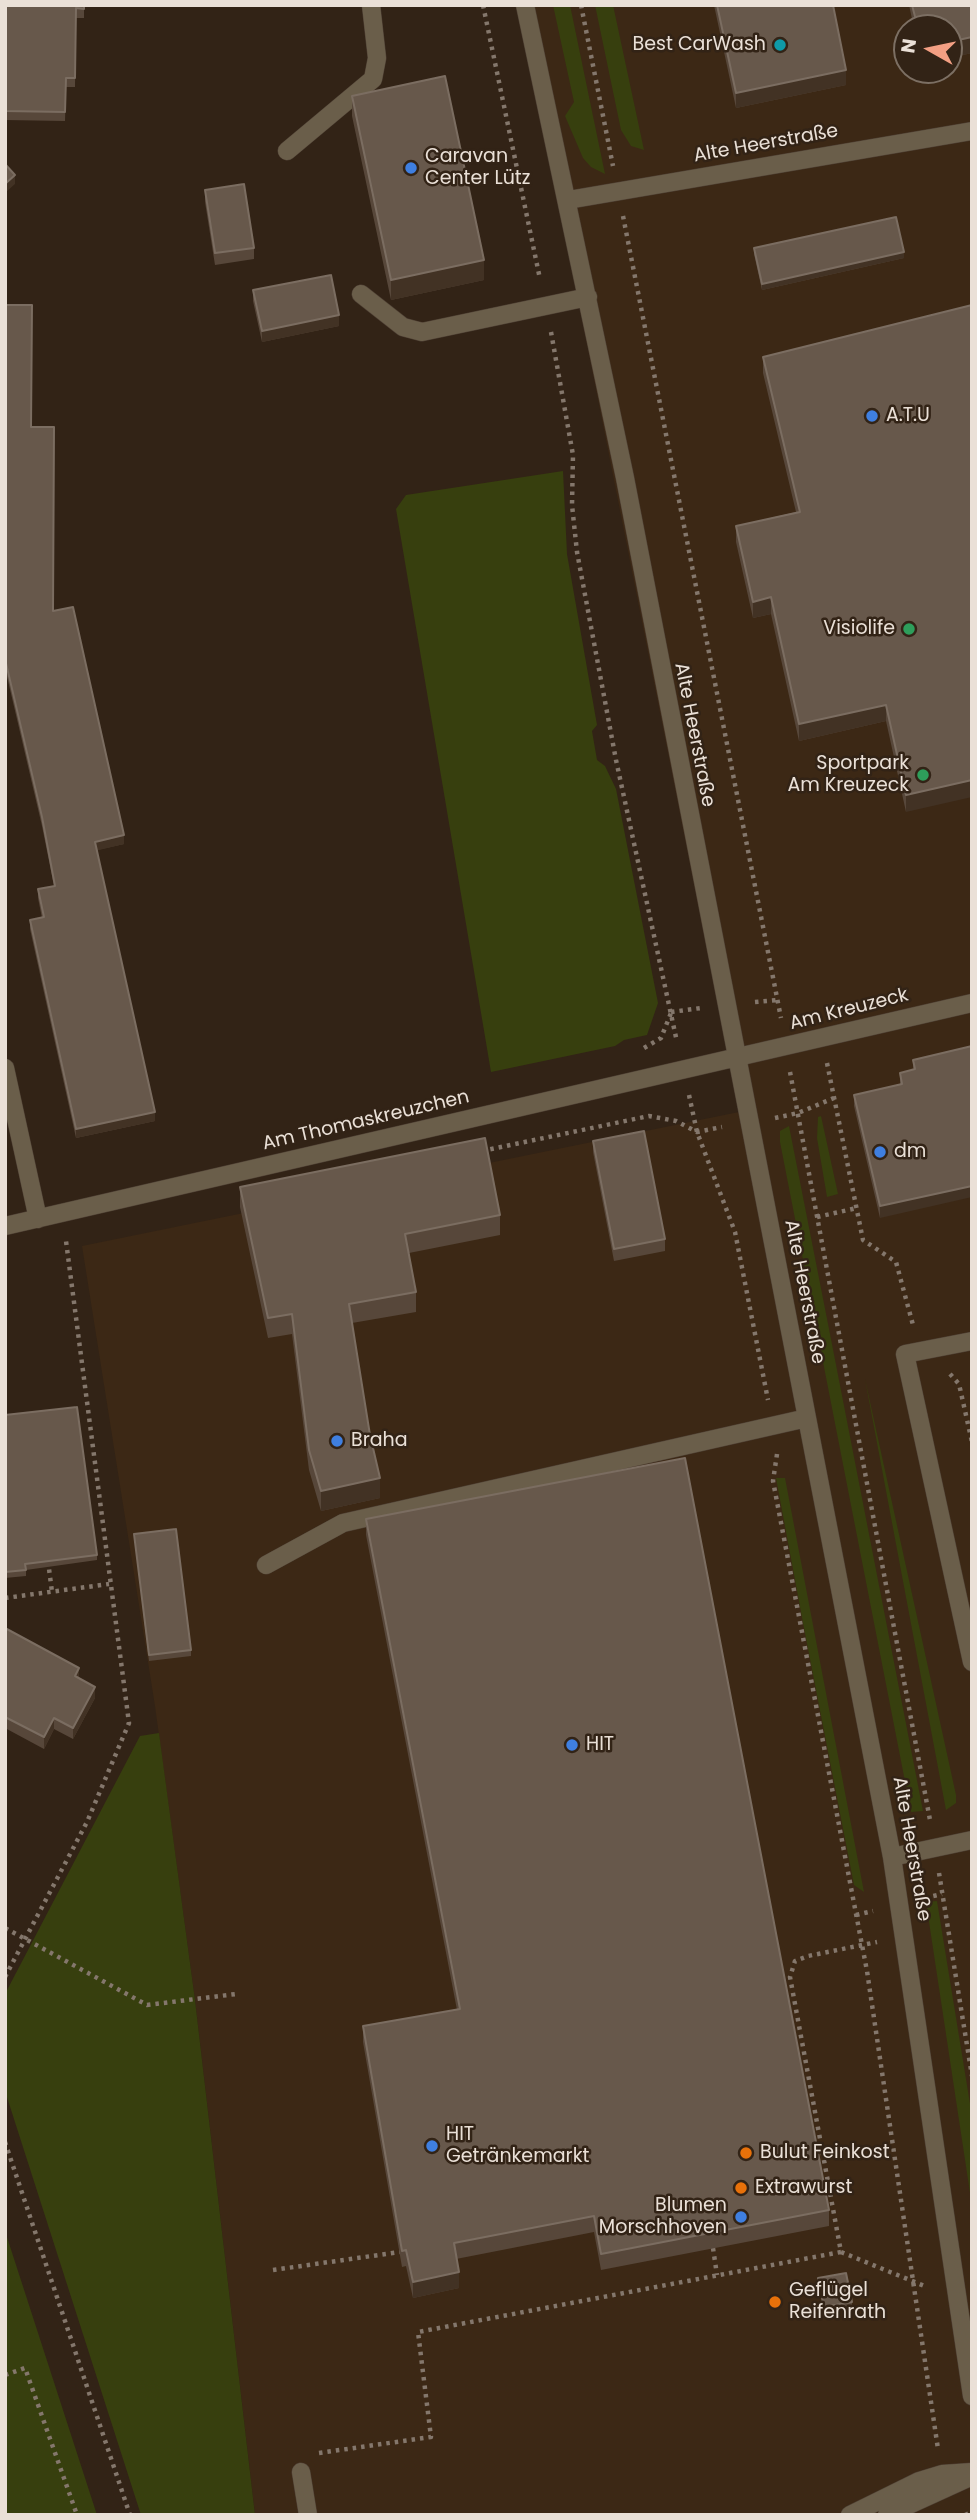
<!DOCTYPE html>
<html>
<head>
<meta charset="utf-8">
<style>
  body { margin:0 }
  #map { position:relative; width:977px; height:2520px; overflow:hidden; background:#322316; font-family:Poppins,sans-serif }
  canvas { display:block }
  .frame { position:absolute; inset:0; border:7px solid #eae0d7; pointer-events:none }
  .north { position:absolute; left:893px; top:14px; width:70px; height:70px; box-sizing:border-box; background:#322316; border:2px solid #7c6f63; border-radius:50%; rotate:279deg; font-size:19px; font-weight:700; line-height:28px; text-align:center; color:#eae0d7 }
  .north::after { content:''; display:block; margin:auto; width:24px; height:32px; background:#f39f83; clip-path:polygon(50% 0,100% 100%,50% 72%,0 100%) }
</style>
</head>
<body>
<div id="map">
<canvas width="977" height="2520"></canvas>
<div class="frame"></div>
<div class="north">N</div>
</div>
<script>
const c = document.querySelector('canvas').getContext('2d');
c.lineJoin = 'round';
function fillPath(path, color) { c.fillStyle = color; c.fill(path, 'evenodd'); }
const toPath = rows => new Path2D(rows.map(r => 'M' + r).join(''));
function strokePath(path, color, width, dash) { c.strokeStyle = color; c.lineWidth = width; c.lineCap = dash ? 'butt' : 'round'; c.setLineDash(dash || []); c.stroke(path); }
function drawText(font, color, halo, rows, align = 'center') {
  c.font = font + ' Poppins,sans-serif'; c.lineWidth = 5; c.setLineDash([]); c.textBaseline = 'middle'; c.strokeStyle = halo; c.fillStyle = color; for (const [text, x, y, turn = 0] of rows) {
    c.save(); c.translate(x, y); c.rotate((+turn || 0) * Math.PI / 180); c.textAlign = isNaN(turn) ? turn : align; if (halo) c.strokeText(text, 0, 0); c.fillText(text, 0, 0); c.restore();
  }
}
const built = toPath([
  [520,5,972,5,972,2515,255,2515,195,2000,155,1706,82,1246,739,1112],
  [907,28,949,28,949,70,907,70]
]);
const green = toPath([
  [553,5,570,5,605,174,591,167,583,158,565,116,574,102],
  [595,5,613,5,644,150,631,146,621,130],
  [563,471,567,554,597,725,592,731,597,760,605,766,616,789,658,1003,647,1035,624,1040,615,1046,491,1072,396,509,406,495],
  [821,1116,838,1194,827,1197,817,1138,818,1117],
  [789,1126,830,1334,923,1811,911,1812,780,1142,780,1131],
  [865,1379,956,1795,956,1803,946,1810],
  [785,1478,813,1625,864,1892,854,1885,804,1628,776,1478],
  [159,1733,195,2000,255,2515,141,2515,5,2091,5,1994,140,1736],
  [937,1901,972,2116,972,2206,926,1902],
  [5,2231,97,2515,5,2515]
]);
const path = toPath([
  [483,5,540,279],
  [581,5,613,166],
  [623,216,781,1018],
  [551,332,573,455,572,505,577,552,616,760,677,1042],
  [755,1002,778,1000],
  [671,1012,701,1008],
  [644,1048,661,1038,671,1013],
  [827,1063,863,1240,896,1262,913,1325],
  [790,1072,930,1820],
  [689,1095,697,1132,735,1232,768,1400],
  [775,1118,798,1113,834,1098],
  [482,1151,649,1116,676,1121,697,1132,722,1127],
  [817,1217,857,1208],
  [950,1374,959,1384,972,1442],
  [777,1454,773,1481,867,1971,938,2449],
  [48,1561,52,1592],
  [5,1598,109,1584],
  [939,1873,972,2076],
  [925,1898,942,1894],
  [856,1915,873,1911],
  [5,1928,147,2005,236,1994],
  [5,1977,87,1822,129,1723,66,1241],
  [5,2142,130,2515],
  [713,2248,717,2275],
  [841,2252,927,2287],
  [273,2270,400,2252],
  [5,2375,25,2368,77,2515],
  [319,2453,431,2437,418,2332,841,2252,790,1977,795,1961,808,1956,877,1942],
  [965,2515,972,2512]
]);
const minor = toPath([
  [525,5,625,478,892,1857,972,2396],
  [287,151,373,79,377,58,371,5],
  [568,200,972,131],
  [361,294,403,327,422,332,588,297],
  [5,1068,38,1219],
  [5,1226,972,1003],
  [972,1341,905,1354,972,1662],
  [266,1565,343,1523,807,1418],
  [892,1857,972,1840],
  [301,2472,308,2515],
  [850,2515,919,2481,942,2474,972,2472],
  [887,2515,970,2477]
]);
const wall = toPath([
  [5,5,84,5,84,18,76,18,75,87,66,87,65,121,5,120],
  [714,5,833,5,846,85,736,108],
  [909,5,972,5,972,53,949,58,949,28,914,28],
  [352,96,484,280,391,300,352,116],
  [205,190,254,248,254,259,215,265,205,202],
  [754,248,904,258,762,290,754,254],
  [253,290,339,326,262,342,253,301],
  [5,305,31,427,53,611,124,844,97,850,155,1121,76,1138,30,929,30,920,42,918,38,898,38,889,54,886,42,826,5,668],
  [972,305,906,812,886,721,799,741,771,614,753,618,736,542,736,526,796,512,763,373,763,357],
  [972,1046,880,1218,854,1106,854,1095,900,1084,900,1073,913,1070,913,1060],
  [593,1141,665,1239,665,1251,614,1261,593,1152],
  [240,1187,500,1215,500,1235,409,1253,416,1292,416,1312,352,1323,380,1498,321,1511,309,1470,292,1334,268,1338,240,1207],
  [970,1373,972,1373,972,1395,970,1388],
  [5,1415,97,1555,97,1560,26,1570,26,1576,5,1578],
  [366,1519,829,2210,829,2226,601,2270,594,2232,456,2259,459,2288,413,2298,406,2266,402,2267,363,2042,363,2026,457,2010,366,1535],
  [134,1534,191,1650,191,1656,149,1661],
  [5,1628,79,1678,95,1698,73,1739,54,1729,44,1749,5,1728],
  [818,2278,852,2302,852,2308,824,2313,818,2284]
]);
const shadedWall = toPath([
  [972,37,972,53,949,58,949,42],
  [846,70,846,85,736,108,736,93],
  [15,175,15,184,5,193,5,184],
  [904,252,904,258,762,290,762,284],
  [484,260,484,280,391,300,391,280],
  [339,315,339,326,262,342,262,331],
  [771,597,771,614,753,618,753,602],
  [886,705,886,721,799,741,799,724],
  [972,780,972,797,906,812,906,795],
  [124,835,124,844,95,851,95,842],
  [155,1112,155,1121,76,1138,76,1129],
  [972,1186,972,1197,880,1218,880,1206],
  [380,1478,380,1498,321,1511,321,1491],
  [79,1668,79,1679,75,1676],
  [95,1687,95,1698,73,1739,73,1728],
  [54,1718,54,1729,44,1749,44,1737],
  [459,2272,459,2288,413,2298,413,2282]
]);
const building = toPath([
  [5,5,84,5,84,9,76,8,75,78,66,78,65,112,5,111,5,5],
  [717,5,833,5,846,70,736,93,717,5],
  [912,5,972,5,972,37,949,42,949,28,918,28,912,5],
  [445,76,484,260,391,280,352,96,445,76],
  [5,164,15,175,5,184,5,164],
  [244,184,254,248,215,253,205,190,244,184],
  [896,217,904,252,762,284,754,248,896,217],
  [331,275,339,315,262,331,253,290,331,275],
  [5,305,32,305,31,427,54,427,53,611,73,607,124,835,95,842,155,1112,76,1129,30,920,44,917,38,889,55,886,42,817,5,659,5,305],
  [972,305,972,780,906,795,886,705,799,724,771,597,753,602,736,526,800,512,763,357,972,305],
  [972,1046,972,1186,880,1206,854,1095,902,1084,900,1073,915,1069,913,1060,972,1046],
  [644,1131,665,1239,614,1249,593,1141,644,1131],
  [485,1138,500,1215,405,1234,416,1292,349,1304,370,1435,380,1478,321,1491,309,1450,292,1314,268,1318,240,1187,485,1138],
  [77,1407,97,1555,25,1564,26,1570,5,1572,5,1415,77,1407],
  [685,1458,829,2210,601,2254,594,2216,454,2243,459,2272,413,2282,406,2250,402,2251,363,2026,460,2009,366,1519,685,1458],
  [176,1529,191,1650,149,1655,134,1534,176,1529],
  [5,1628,79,1668,75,1676,95,1687,73,1728,54,1718,44,1737,5,1717,5,1628],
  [846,2273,852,2302,824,2307,818,2278,846,2273]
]);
const markers = [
  [780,45,7,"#0f9aa8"],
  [411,168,7,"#3f7fe0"],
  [872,416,7,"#3f7fe0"],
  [909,629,7,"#2e9e5b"],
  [923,775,7,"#2e9e5b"],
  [880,1152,7,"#3f7fe0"],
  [337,1441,7,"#3f7fe0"],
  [572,1745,7,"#3f7fe0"],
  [432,2146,7,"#3f7fe0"],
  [746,2153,7,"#e8710a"],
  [741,2188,7,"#e8710a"],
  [741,2217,7,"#3f7fe0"],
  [775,2302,7,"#e8710a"]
];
const poiNames = [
  ["Best CarWash",766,45,"right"],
  ["Caravan",425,157],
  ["Center Lütz",425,179],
  ["A.T.U",886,416],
  ["Visiolife",895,629,"right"],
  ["Sportpark",909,764,"right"],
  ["Am Kreuzeck",909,786,"right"],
  ["dm",894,1152],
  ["Braha",351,1441],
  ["HIT",586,1745],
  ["HIT",446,2135],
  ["Getränkemarkt",446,2157],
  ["Bulut Feinkost",760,2153],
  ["Extrawurst",755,2188],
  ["Blumen",727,2206,"right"],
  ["Morschhoven",727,2228,"right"],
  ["Geflügel",789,2291],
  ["Reifenrath",789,2313]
];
const streetNames = [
  ["Alte Heerstraße",766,144,-10],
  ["Alte Heerstraße",694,735,79],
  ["Am Kreuzeck",849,1010,-14],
  ["Am Thomaskreuzchen",366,1121,-13],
  ["Alte Heerstraße",804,1292,79],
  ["Alte Heerstraße",911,1849,80]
];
fillPath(built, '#3c2815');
fillPath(green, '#373f0e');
strokePath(minor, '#4f4135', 19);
strokePath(path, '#84776c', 4.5, [3.5, 5]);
strokePath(minor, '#6a5e4a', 18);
fillPath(wall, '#57473a');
fillPath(shadedWall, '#423224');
fillPath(building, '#67584b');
strokePath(building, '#7b6d61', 2);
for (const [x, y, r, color] of markers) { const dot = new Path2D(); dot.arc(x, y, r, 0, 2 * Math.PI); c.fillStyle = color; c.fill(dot); strokePath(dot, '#322316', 2.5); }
drawText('19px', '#eae0d7', '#322316', poiNames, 'left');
drawText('19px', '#eae0d7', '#322316', streetNames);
</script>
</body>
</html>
